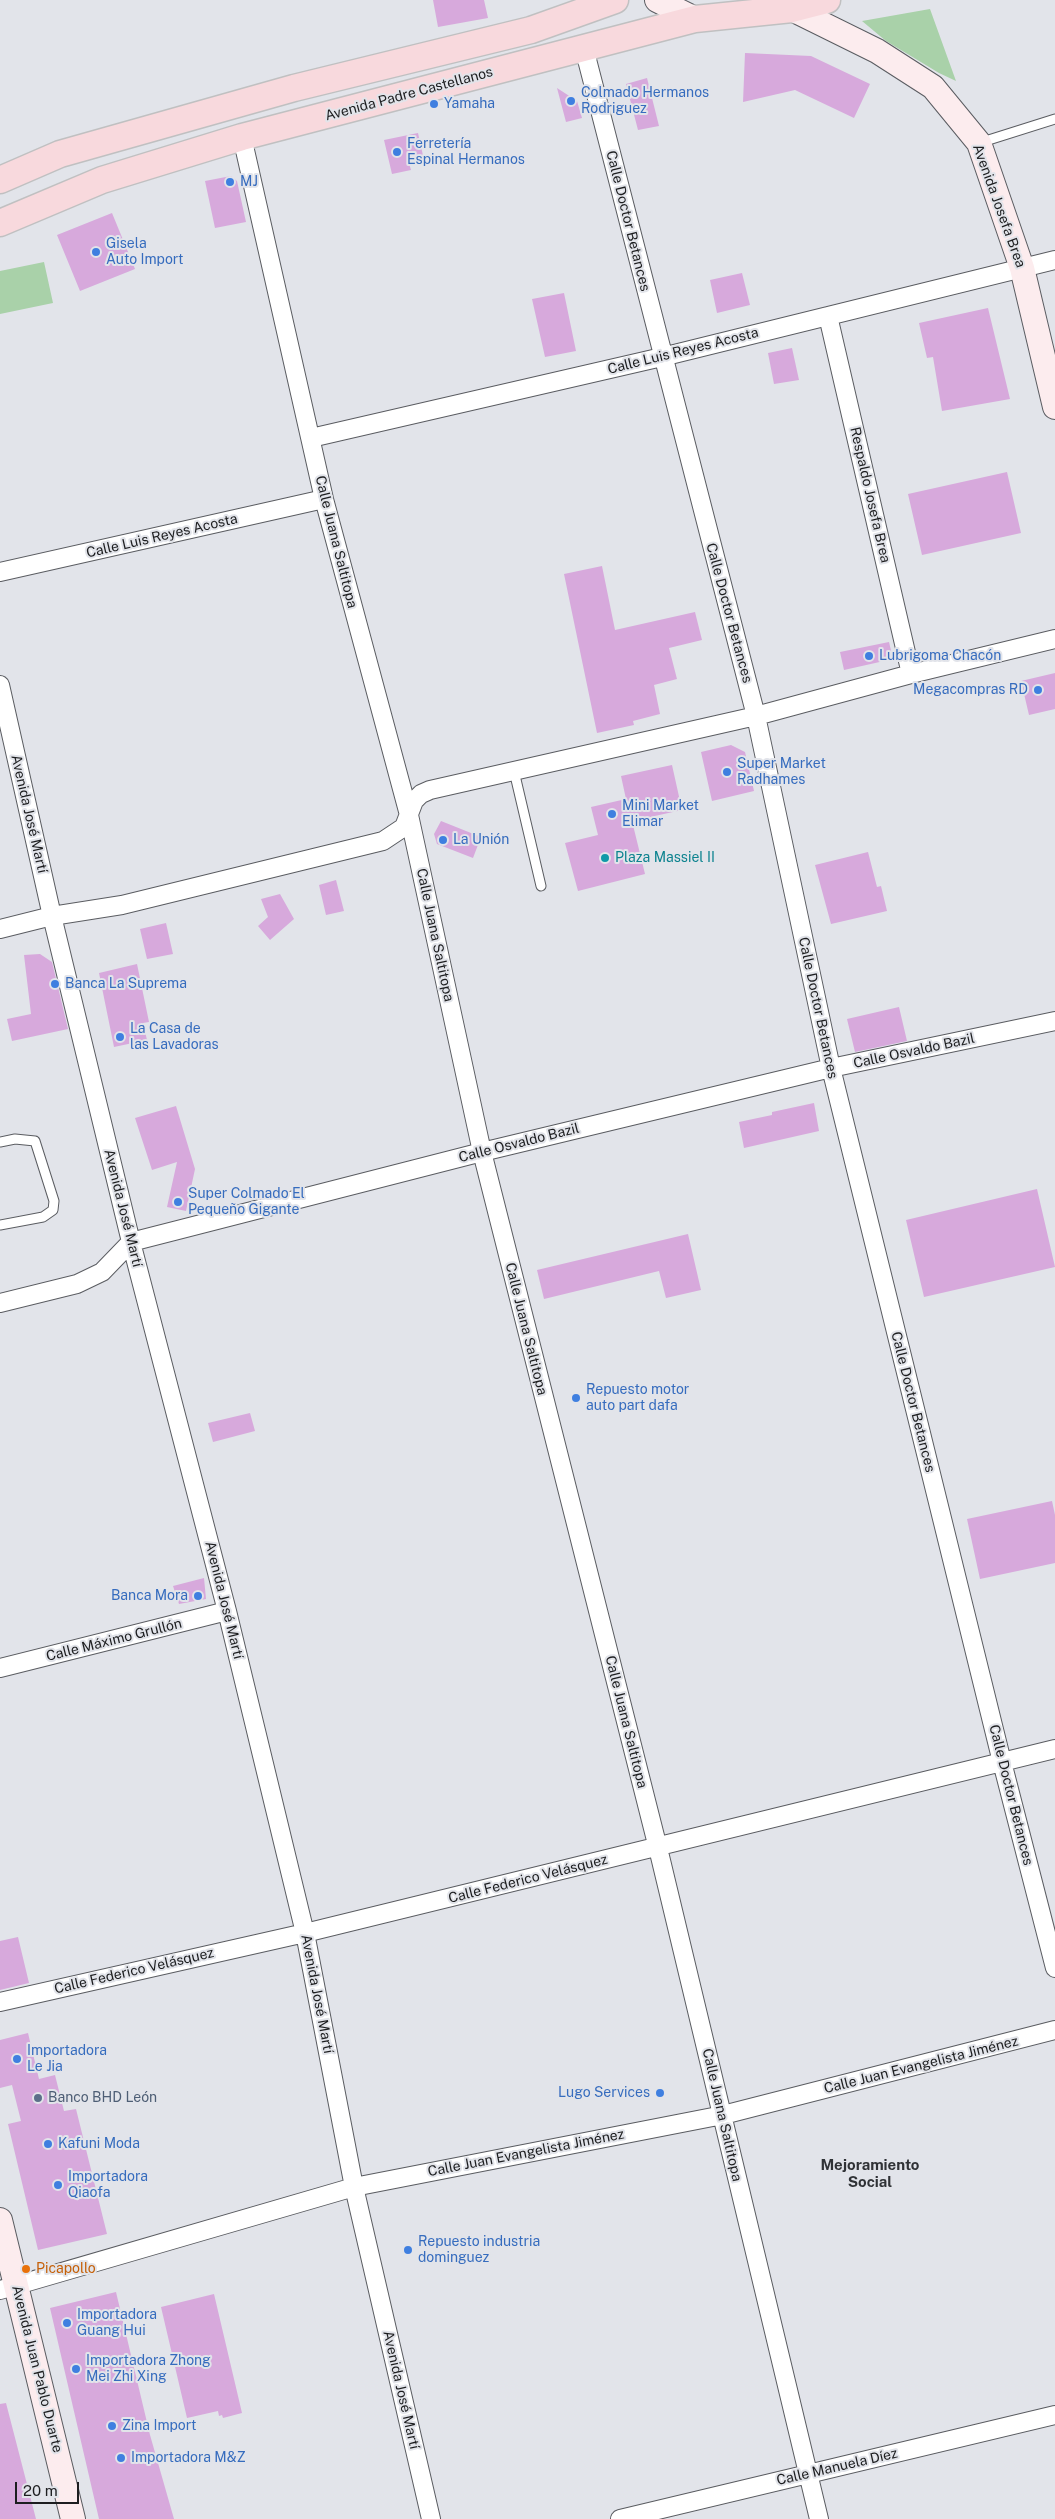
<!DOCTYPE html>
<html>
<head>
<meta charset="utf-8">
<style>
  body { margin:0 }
  #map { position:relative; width:1055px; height:2519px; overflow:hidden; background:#e2e4ea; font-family:"Public Sans",sans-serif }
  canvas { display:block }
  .scale { position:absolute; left:15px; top:2482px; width:64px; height:22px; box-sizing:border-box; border:2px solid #1d1e20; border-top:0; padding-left:6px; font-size:15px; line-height:18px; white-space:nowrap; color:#1d1e20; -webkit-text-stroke:4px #e2e4ea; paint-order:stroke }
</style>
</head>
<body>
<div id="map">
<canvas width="1055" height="2519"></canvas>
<div class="scale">20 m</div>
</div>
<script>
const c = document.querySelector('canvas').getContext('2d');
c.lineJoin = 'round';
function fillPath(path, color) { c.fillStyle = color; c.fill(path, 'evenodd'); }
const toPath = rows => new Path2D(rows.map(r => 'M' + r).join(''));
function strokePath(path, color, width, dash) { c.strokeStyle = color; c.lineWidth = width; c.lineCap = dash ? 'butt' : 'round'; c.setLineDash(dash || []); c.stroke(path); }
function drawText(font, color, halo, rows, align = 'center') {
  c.font = font + ' "Public Sans",sans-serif'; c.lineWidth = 4; c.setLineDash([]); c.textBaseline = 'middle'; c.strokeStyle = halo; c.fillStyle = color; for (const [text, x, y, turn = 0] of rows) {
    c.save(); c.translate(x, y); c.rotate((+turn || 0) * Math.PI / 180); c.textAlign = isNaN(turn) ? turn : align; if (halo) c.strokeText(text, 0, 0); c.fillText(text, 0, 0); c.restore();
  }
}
const green = toPath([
  [930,9,956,81,939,73,886,41,862,21],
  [44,262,53,303,0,314,0,271]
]);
const building = toPath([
  [433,0,484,0,488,18,438,27],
  [745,53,811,56,870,84,854,118,795,90,743,102],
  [647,78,659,126,638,130,626,84],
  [557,88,577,101,582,118,566,122],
  [418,133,424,160,409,163,411,170,392,174,384,140],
  [231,176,237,181,246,222,215,228,205,181],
  [112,213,135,269,80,291,57,235],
  [742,273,750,305,717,313,710,280],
  [564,293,576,351,545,357,532,299],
  [988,308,1010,399,942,411,933,357,927,358,919,323],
  [792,348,799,380,774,384,768,353],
  [1007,472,1021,533,922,555,908,494],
  [602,566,615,630,695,612,702,640,669,648,677,679,654,685,660,714,633,721,634,725,597,733,564,574],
  [889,642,893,659,844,670,840,652],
  [1055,673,1055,709,1029,715,1021,681],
  [731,745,745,752,754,791,712,801,701,752],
  [672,765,682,810,632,821,645,874,578,891,565,843,598,835,591,807,626,799,621,776],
  [441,821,481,837,473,858,437,844,434,834],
  [868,852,877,887,881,886,887,911,831,924,815,865],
  [336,880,344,911,326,915,319,885],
  [280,894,294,919,270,940,258,926,268,917,261,899],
  [166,923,173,954,147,959,140,929],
  [40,954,52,962,68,1029,12,1041,7,1019,31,1014,24,955],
  [137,964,149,1022,143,1023,147,1040,114,1047,99,973],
  [899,1007,907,1041,855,1052,847,1019],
  [814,1103,819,1131,744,1148,739,1122,772,1115,772,1112],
  [176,1106,195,1169,186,1211,167,1207,177,1162,152,1170,135,1118],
  [1037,1189,1055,1267,924,1297,906,1220],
  [688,1234,701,1290,666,1298,659,1271,544,1299,537,1270],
  [250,1413,255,1431,213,1442,208,1423],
  [1052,1501,1055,1515,1055,1563,980,1579,967,1519],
  [204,1578,206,1599,179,1604,173,1586],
  [18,1937,29,1983,0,1990,0,1941],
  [28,2033,39,2079,55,2075,64,2111,76,2109,107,2234,38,2250,8,2124,21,2121,12,2085,0,2088,0,2040],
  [116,2292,150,2435,174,2519,99,2519,50,2308],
  [214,2294,242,2413,223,2418,222,2415,219,2416,218,2411,187,2418,161,2307],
  [6,2403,36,2519,0,2519,0,2404]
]);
const service = toPath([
  [979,143,1055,119],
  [514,771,541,886],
  [0,1142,15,1139,35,1141,54,1201,53,1210,43,1217,0,1225]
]);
const minor = toPath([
  [584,48,756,716,831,1068,1002,1762,1055,1968],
  [242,137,324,499,409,815,482,1152,658,1848,819,2519],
  [828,316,911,674],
  [311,438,662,357,1055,260],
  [0,572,324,499],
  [0,685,52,916,131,1242,227,1611,305,1933,354,2187,431,2519],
  [0,929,52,916,122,905,383,841,404,827,414,801,421,794,430,790,756,716,911,674,1055,639],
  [0,1303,77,1284,102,1272,131,1242,174,1231,482,1152,831,1068,1055,1021],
  [0,1668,227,1611],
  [0,2002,305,1933,1055,1749],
  [0,2290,354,2187,723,2115,1055,2030],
  [620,2519,1055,2415]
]);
const secondary = toPath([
  [657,0,695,19],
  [792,9,877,51,933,87,979,143,1022,268,1055,407],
  [0,2220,73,2519]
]);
const primary = toPath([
  [0,180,60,154,294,88,531,30,615,0],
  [0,223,102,180,242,137,695,19,792,9,827,0]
]);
const markers = [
  [571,101,5,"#3f7fe0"],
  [434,104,5,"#3f7fe0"],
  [397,152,5,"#3f7fe0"],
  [230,182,5,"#3f7fe0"],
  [96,252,5,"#3f7fe0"],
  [869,656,5,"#3f7fe0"],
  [1038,690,5,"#3f7fe0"],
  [727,772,5,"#3f7fe0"],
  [612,814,5,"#3f7fe0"],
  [443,840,5,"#3f7fe0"],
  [605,858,5,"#0f9aa8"],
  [55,984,5,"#3f7fe0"],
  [120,1037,5,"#3f7fe0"],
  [178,1202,5,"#3f7fe0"],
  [576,1398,5,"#3f7fe0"],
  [198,1596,5,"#3f7fe0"],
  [17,2059,5,"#3f7fe0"],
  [660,2093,5,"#3f7fe0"],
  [38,2098,5,"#5c6f8a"],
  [48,2144,5,"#3f7fe0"],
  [58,2185,5,"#3f7fe0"],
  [408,2250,5,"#3f7fe0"],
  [26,2269,5,"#e8710a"],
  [67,2323,5,"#3f7fe0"],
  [76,2369,5,"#3f7fe0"],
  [112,2426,5,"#3f7fe0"],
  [121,2458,5,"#3f7fe0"]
];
const shopNames = [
  ["Colmado Hermanos",581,93],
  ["Rodriguez",581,109],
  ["Yamaha",444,104],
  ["Ferretería",407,144],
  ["Espinal Hermanos",407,160],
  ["MJ",240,182],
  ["Gisela",106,244],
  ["Auto Import",106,260],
  ["Lubrigoma Chacón",879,656],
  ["Megacompras RD",1028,690,"right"],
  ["Super Market",737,764],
  ["Radhames",737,780],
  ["Mini Market",622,806],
  ["Elimar",622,822],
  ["La Unión",453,840],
  ["Banca La Suprema",65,984],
  ["La Casa de",130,1029],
  ["las Lavadoras",130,1045],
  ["Super Colmado El",188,1194],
  ["Pequeño Gigante",188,1210],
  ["Repuesto motor",586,1390],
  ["auto part dafa",586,1406],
  ["Banca Mora",188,1596,"right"],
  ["Importadora",27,2051],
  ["Le Jia",27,2067],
  ["Lugo Services",650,2093,"right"],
  ["Kafuni Moda",58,2144],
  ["Importadora",68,2177],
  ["Qiaofa",68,2193],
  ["Repuesto industria",418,2242],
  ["dominguez",418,2258],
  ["Importadora",77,2315],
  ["Guang Hui",77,2331],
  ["Importadora Zhong",86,2361],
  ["Mei Zhi Xing",86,2377],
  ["Zina Import",122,2426],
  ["Importadora M&Z",131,2458]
];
const streetNames = [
  ["Avenida Padre Castellanos",409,94,-15],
  ["Avenida Josefa Brea",999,206,70],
  ["Calle Doctor Betances",628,221,76],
  ["Calle Luis Reyes Acosta",683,351,-14],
  ["Respaldo Josefa Brea",870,495,77],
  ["Calle Luis Reyes Acosta",162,536,-13],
  ["Calle Juana Saltitopa",336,542,76],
  ["Calle Doctor Betances",729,613,75],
  ["Avenida José Martí",29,814,77],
  ["Calle Juana Saltitopa",435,935,78],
  ["Calle Doctor Betances",818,1008,78],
  ["Calle Osvaldo Bazil",914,1051,-12],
  ["Calle Osvaldo Bazil",519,1143,-14],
  ["Avenida José Martí",123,1208,76],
  ["Calle Juana Saltitopa",526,1329,76],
  ["Calle Doctor Betances",913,1402,76],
  ["Avenida José Martí",224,1600,76],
  ["Calle Máximo Grullón",114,1640,-14],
  ["Calle Juana Saltitopa",626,1722,76],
  ["Calle Doctor Betances",1011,1795,76],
  ["Calle Federico Velásquez",528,1879,-14],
  ["Calle Federico Velásquez",134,1971,-13],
  ["Avenida José Martí",317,1994,79],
  ["Calle Juan Evangelista Jiménez",921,2065,-14],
  ["Calle Juana Saltitopa",722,2115,77],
  ["Calle Juan Evangelista Jiménez",526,2153,-11],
  ["Avenida Juan Pablo Duarte",37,2369,76],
  ["Avenida José Martí",401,2390,77],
  ["Calle Manuela Díez",837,2467,-13]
];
const cultureNames = [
  ["Plaza Massiel II",615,858]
];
const serviceNames = [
  ["Banco BHD León",48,2098]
];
const foodNames = [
  ["Picapollo",36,2269]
];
const neighbourhoodNames = [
  ["Mejoramiento",870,2165],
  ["Social",870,2182]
];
fillPath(green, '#a9d1a9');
fillPath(building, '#d7a9dc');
strokePath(service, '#5a5c61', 11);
strokePath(minor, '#5a5c61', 20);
strokePath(secondary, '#5a5c61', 26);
strokePath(primary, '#c0c0c1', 29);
strokePath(service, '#fff', 9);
strokePath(minor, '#fff', 18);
strokePath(secondary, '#fcecee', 24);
strokePath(primary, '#f8d9dd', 26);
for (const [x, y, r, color] of markers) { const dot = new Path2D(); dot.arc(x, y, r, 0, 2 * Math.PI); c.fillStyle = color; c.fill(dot); strokePath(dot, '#e2e4ea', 2); }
drawText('14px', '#366cbe', '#e2e4ea', shopNames, 'left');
drawText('14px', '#1d1e20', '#e2e4ea', streetNames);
drawText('14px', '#0d838f', '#e2e4ea', cultureNames, 'left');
drawText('14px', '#4e5e75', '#e2e4ea', serviceNames, 'left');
drawText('14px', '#c56008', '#e2e4ea', foodNames, 'left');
drawText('bold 15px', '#303236', '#e2e4ea', neighbourhoodNames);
</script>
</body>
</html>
